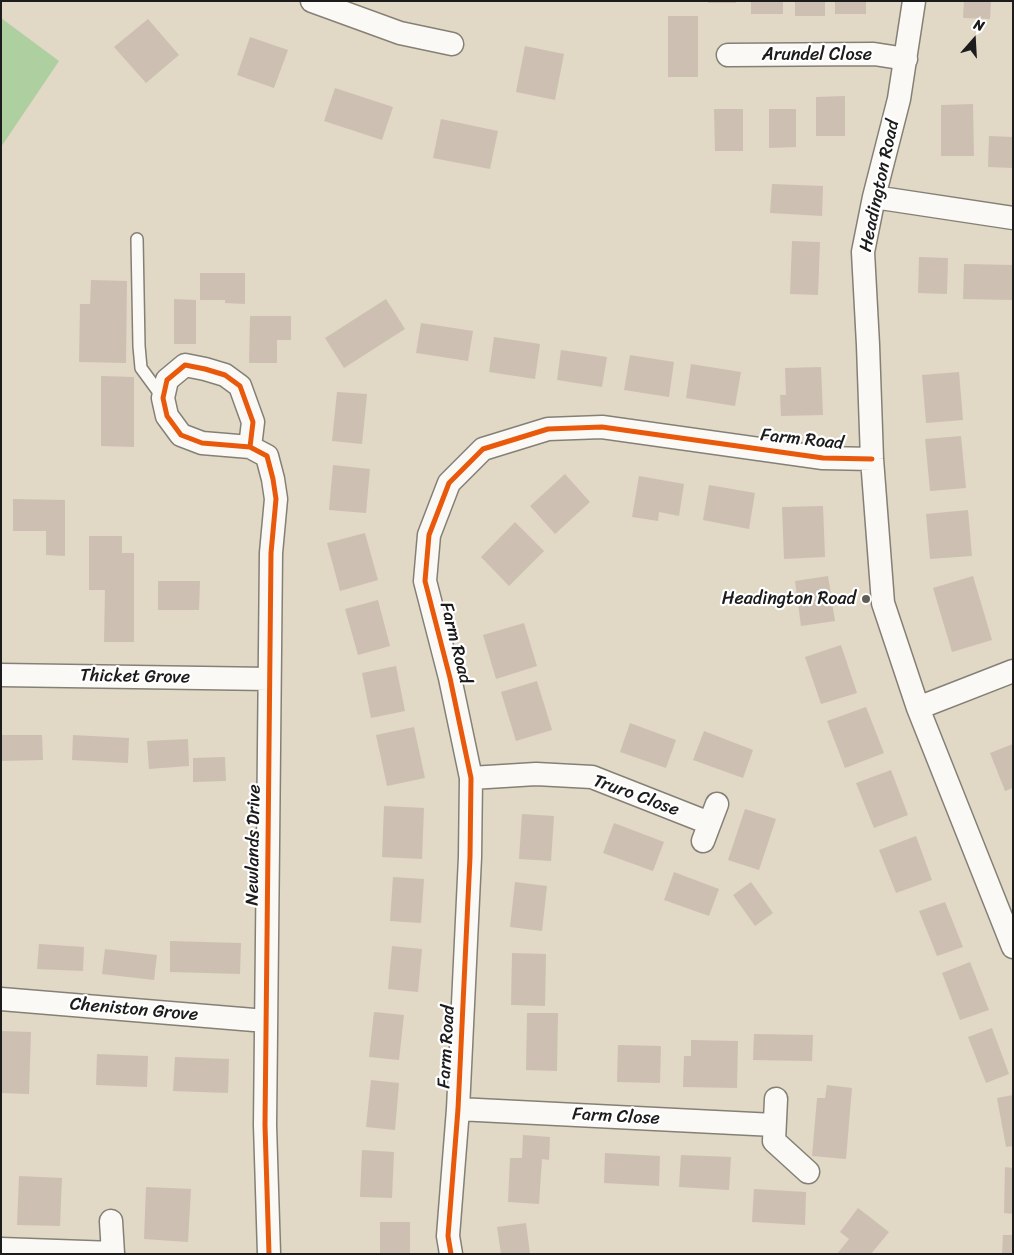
<!DOCTYPE html>
<html>
<head>
<meta charset="utf-8">
<style>
  body { margin:0 }
  #map { position:relative; width:1014px; height:1255px; overflow:hidden; background:#e1d8c5; font-family:Sriracha,sans-serif }
  canvas { display:block }
  .frame { position:absolute; inset:0; border:2px solid #1c1c1c; pointer-events:none }
  .north { position:absolute; left:949px; top:15px; width:50px; height:50px; -webkit-text-stroke:4px #fff; paint-order:stroke; rotate:19deg; font-size:14px; font-weight:700; line-height:20px; text-align:center; color:#1c1c1c }
  .north::after { content:''; display:block; margin:auto; width:18px; height:22px; background:#1c1c1c; clip-path:polygon(50% 0,100% 100%,50% 72%,0 100%) }
</style>
</head>
<body>
<div id="map">
<canvas width="1014" height="1255"></canvas>
<div class="frame"></div>
<div class="north">N</div>
</div>
<script>
const c = document.querySelector('canvas').getContext('2d');
c.lineJoin = 'round';
function fillPath(path, color) { c.fillStyle = color; c.fill(path, 'evenodd'); }
const toPath = rows => new Path2D(rows.map(r => 'M' + r).join(''));
function strokePath(path, color, width, dash) { c.strokeStyle = color; c.lineWidth = width; c.lineCap = dash ? 'butt' : 'round'; c.setLineDash(dash || []); c.stroke(path); }
function drawText(font, color, halo, rows, align = 'center') {
  c.font = font + ' Sriracha,sans-serif'; c.lineWidth = 4.5; c.setLineDash([]); c.textBaseline = 'middle'; c.strokeStyle = halo; c.fillStyle = color; for (const [text, x, y, turn = 0] of rows) {
    c.save(); c.translate(x, y); c.rotate((+turn || 0) * Math.PI / 180); c.textAlign = isNaN(turn) ? turn : align; if (halo) c.strokeText(text, 0, 0); c.fillText(text, 0, 0); c.restore();
  }
}
const green = toPath([
  [1,18,59,61,1,147]
]);
const building = toPath([
  [708,1,736,1,736,3,708,3],
  [751,1,783,1,783,14,751,14],
  [795,1,825,1,825,16,795,16],
  [835,1,866,1,866,14,835,14],
  [964,1,991,1,990,19,963,18],
  [668,16,698,16,698,77,668,77],
  [148,19,179,55,146,83,114,47],
  [250,37,288,50,274,88,237,75],
  [525,46,564,54,555,100,516,92],
  [335,88,393,107,382,140,324,121],
  [845,96,845,136,816,136,816,97],
  [973,104,974,156,941,156,941,105],
  [714,109,743,109,743,151,715,151],
  [769,109,796,109,796,147,769,148],
  [441,119,498,131,490,169,433,158],
  [989,136,1013,137,1013,168,988,167],
  [772,184,823,186,822,216,770,213],
  [792,241,820,242,818,295,790,294],
  [919,257,948,258,947,294,918,293],
  [964,264,1013,265,1013,300,963,299],
  [200,273,245,273,245,304,225,303,225,300,200,300],
  [91,280,127,281,126,363,79,362,80,304,90,304],
  [174,299,196,300,196,344,174,344],
  [386,299,405,329,344,368,325,338],
  [250,316,291,316,291,340,277,340,277,363,249,363],
  [421,323,473,331,468,361,416,353],
  [494,337,540,344,535,379,489,372],
  [561,350,607,357,602,387,557,380],
  [630,355,674,362,669,397,624,390],
  [691,364,741,372,735,406,686,398],
  [821,367,823,415,781,416,780,395,786,395,785,368],
  [959,372,963,420,926,423,922,375],
  [101,376,134,377,134,447,101,446],
  [337,392,367,394,362,444,332,441],
  [961,436,966,488,930,491,925,439],
  [333,465,370,469,366,513,329,510],
  [565,474,590,502,555,534,530,506],
  [639,476,684,484,679,516,659,512,658,521,632,517],
  [709,485,755,493,749,529,703,520],
  [13,499,65,500,65,556,46,555,46,531,13,531],
  [823,506,825,557,784,559,782,507],
  [968,510,972,556,930,559,926,514],
  [515,522,544,551,509,586,481,557],
  [365,533,378,580,340,591,327,543],
  [89,536,122,536,122,553,134,553,134,642,104,642,105,590,89,590],
  [828,576,835,621,801,626,795,581],
  [973,576,992,640,952,652,933,588],
  [158,581,200,581,199,610,158,610],
  [378,600,390,646,358,655,345,609],
  [524,623,537,666,496,679,483,635],
  [841,645,857,693,821,704,805,657],
  [396,666,405,711,371,718,362,673],
  [537,681,552,730,516,741,501,692],
  [866,707,884,753,845,768,827,721],
  [630,723,676,740,666,768,620,752],
  [414,727,425,778,387,786,376,735],
  [704,731,753,750,743,778,693,760],
  [1,735,42,735,43,760,1,761],
  [73,735,129,738,128,763,72,760],
  [188,739,189,766,149,769,147,741],
  [1013,744,1013,788,1005,791,990,753],
  [225,757,226,781,193,782,193,758],
  [891,770,908,815,874,828,856,783],
  [384,806,424,808,422,859,382,857],
  [745,809,776,819,759,870,728,860],
  [522,814,554,816,551,861,519,859],
  [614,823,664,842,653,871,603,853],
  [916,836,932,880,896,893,879,850],
  [674,872,719,889,709,916,664,900],
  [393,877,424,879,421,923,390,921],
  [515,882,547,886,542,931,510,927],
  [751,882,773,913,755,926,733,895],
  [945,902,963,947,937,956,919,911],
  [170,941,241,943,240,974,170,972],
  [39,944,84,947,83,971,37,969],
  [392,946,422,949,418,992,388,989],
  [105,949,157,955,154,980,102,974],
  [512,953,546,954,545,1006,511,1005],
  [970,962,989,1010,960,1020,942,973],
  [374,1012,404,1015,399,1060,369,1057],
  [527,1013,558,1013,557,1071,526,1070],
  [992,1028,1009,1074,986,1083,968,1037],
  [1,1031,31,1032,29,1094,1,1093],
  [754,1034,813,1035,812,1061,753,1060],
  [691,1040,738,1041,737,1088,683,1087,684,1056,691,1056],
  [618,1045,661,1046,660,1083,617,1082],
  [97,1054,148,1056,147,1087,96,1085],
  [175,1057,229,1059,228,1093,173,1091],
  [371,1080,399,1083,395,1130,366,1127],
  [827,1085,852,1088,846,1159,812,1156,817,1098,825,1098],
  [1013,1095,1013,1146,1006,1147,997,1098],
  [523,1135,550,1137,549,1160,542,1159,539,1204,508,1202,510,1158,522,1158],
  [362,1150,394,1152,392,1198,360,1197],
  [605,1153,660,1156,659,1186,604,1183],
  [681,1155,731,1157,729,1190,679,1187],
  [1005,1167,1013,1168,1013,1214,1004,1213],
  [19,1176,62,1178,60,1226,17,1225],
  [146,1187,191,1189,188,1242,144,1239],
  [754,1189,806,1192,805,1225,752,1222],
  [858,1208,889,1232,871,1254,837,1254,849,1239,840,1232],
  [380,1222,410,1222,410,1254,380,1254],
  [526,1223,530,1254,501,1254,497,1227],
  [1003,1235,1013,1235,1013,1254,1002,1254]
]);
const lane = toPath([
  [137,239,139,346,141,368,163,398]
]);
const street = toPath([
  [312,1,400,33,452,44],
  [914,1,899,99,874,197,863,252,868,345,872,459,883,603,918,708,1013,947],
  [728,55,874,54,906,59],
  [874,197,1013,218],
  [250,447,253,422,240,386,225,375,205,369,185,365,167,380,163,398,167,416,181,435,202,443,250,447,267,456,273,479,276,499,271,553,268,845,265,1125,269,1254],
  [1,675,269,679],
  [918,708,1013,671],
  [471,778,536,774,592,777,709,823],
  [703,841,717,804],
  [1,999,266,1021],
  [776,1099,774,1141,808,1172],
  [458,1109,774,1125],
  [111,1221,113,1254],
  [1,1249,113,1253],
  [451,1254,448,1236,458,1109,470,857,471,778,450,678,425,581,429,535,449,483,483,449,548,429,602,427,823,458,872,459]
]);
const cycleway = toPath([
  [250,447,253,422,240,386,225,375,205,369,185,365,167,380,163,398,167,416,181,435,202,443,250,447,267,456,273,479,276,499,271,553,268,845,265,1125,269,1254],
  [451,1254,448,1236,458,1109,470,857,471,778,450,678,425,581,429,535,449,483,483,449,548,429,602,427,823,458,872,459]
]);
const markers = [
  [866,599,5,"#615e57"]
];
const streetNames = [
  ["Arundel Close",817,55],
  ["Headington Road",880,186,-78],
  ["Farm Road",802,440,6],
  ["Farm Road",455,643,76],
  ["Thicket Grove",135,677,1],
  ["Truro Close",636,796,20],
  ["Newlands Drive",254,845,-89],
  ["Cheniston Grove",134,1010,5],
  ["Farm Road",447,1047,-87],
  ["Farm Close",616,1117,3]
];
const poiNames = [
  ["Headington Road",856,599]
];
fillPath(green, '#aecfa0');
fillPath(building, '#cdc0b2');
strokePath(lane, '#858076', 14);
strokePath(street, '#858076', 25);
strokePath(lane, '#faf9f6', 11);
strokePath(street, '#faf9f6', 22);
strokePath(cycleway, '#e8590c', 5);
for (const [x, y, r, color] of markers) { const dot = new Path2D(); dot.arc(x, y, r, 0, 2 * Math.PI); c.fillStyle = color; c.fill(dot); strokePath(dot, '#fff', 2); }
drawText('18px', '#1c1c1c', '#fff', streetNames);
drawText('18px', '#1c1c1c', '#fff', poiNames, 'right');
</script>
</body>
</html>
